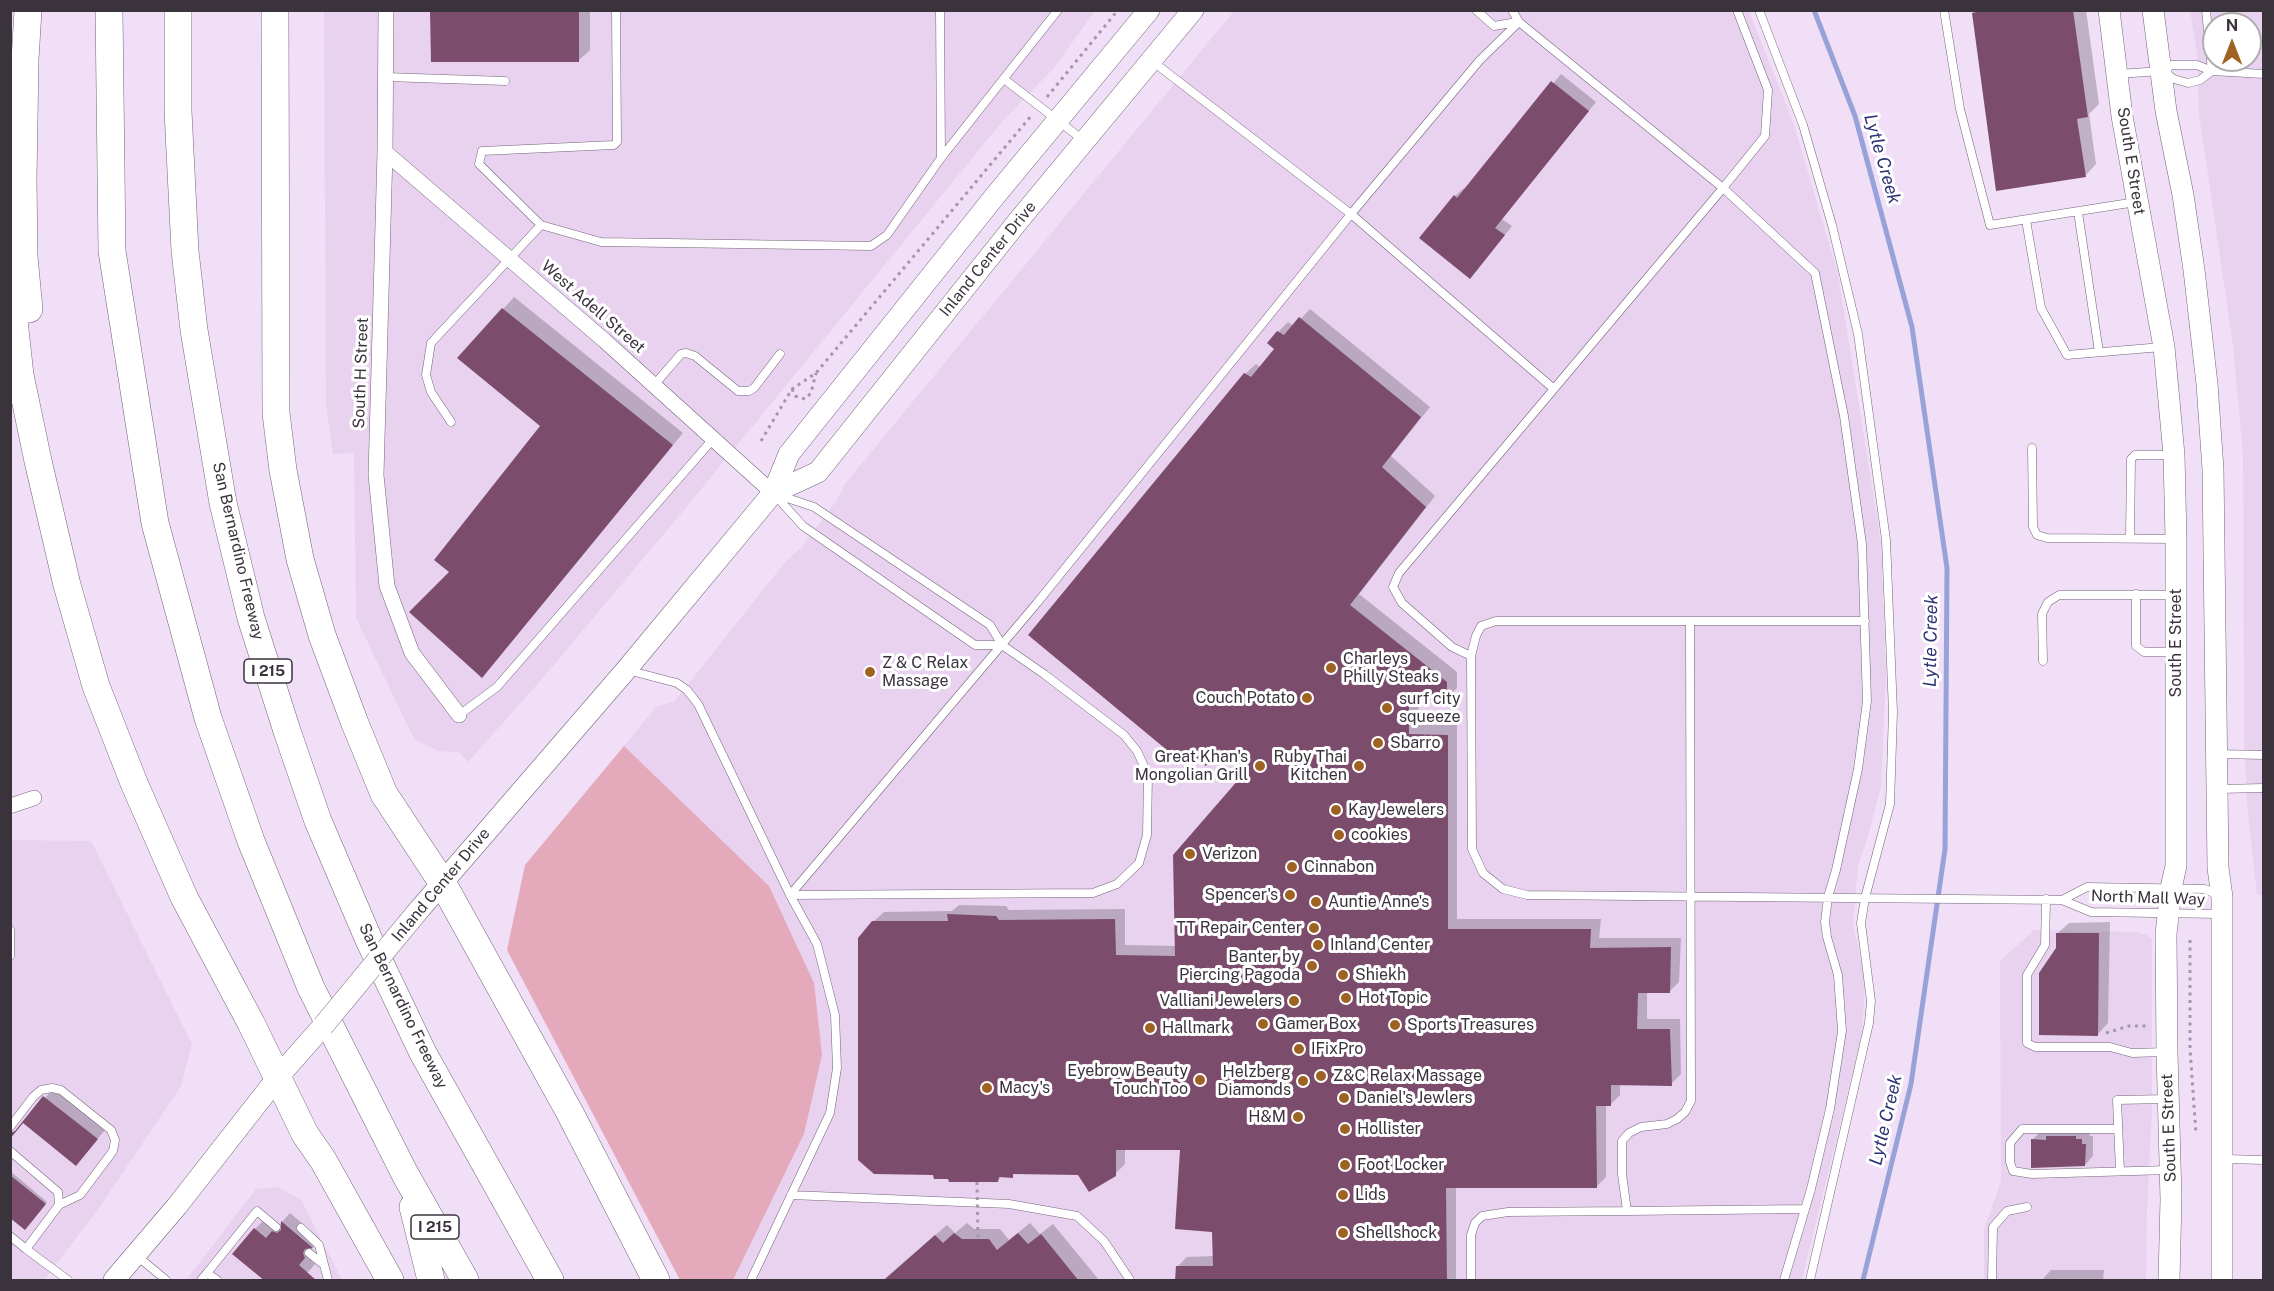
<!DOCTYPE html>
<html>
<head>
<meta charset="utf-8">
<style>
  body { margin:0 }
  #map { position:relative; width:2274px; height:1291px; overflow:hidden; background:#f0dff6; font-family:"Public Sans",sans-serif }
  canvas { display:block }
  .frame { position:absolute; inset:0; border:12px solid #3a333c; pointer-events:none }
  .north { position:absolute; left:2202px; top:12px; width:60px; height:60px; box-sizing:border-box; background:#fff; border:2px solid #b0adb1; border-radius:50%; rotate:0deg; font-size:16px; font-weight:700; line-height:24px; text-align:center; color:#3a333c }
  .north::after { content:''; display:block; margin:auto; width:21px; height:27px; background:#9e6323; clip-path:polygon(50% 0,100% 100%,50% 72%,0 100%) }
</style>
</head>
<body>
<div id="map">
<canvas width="2274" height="1291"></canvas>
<div class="frame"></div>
<div class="north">N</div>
</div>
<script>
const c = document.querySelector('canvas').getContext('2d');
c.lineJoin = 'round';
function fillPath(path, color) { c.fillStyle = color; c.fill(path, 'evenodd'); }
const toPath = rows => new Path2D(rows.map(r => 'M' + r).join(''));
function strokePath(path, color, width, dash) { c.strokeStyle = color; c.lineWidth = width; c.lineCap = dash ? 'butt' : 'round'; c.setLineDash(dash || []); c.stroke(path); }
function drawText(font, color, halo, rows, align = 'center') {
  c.font = font + ' "Public Sans",sans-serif'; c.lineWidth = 6; c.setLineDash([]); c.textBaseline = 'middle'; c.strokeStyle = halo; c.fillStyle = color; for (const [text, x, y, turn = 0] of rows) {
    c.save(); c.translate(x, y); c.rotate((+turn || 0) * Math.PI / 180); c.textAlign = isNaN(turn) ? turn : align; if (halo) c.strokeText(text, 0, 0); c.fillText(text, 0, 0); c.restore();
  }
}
const built = toPath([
  [324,11,1095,11,1053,69,1001,123,684,510,541,680,468,762,459,752,438,751,414,739,356,618,354,453,333,454,326,404],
  [1234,11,1749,11,1793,122,1838,274,1881,543,1886,676,1881,786,1867,840,1858,865,1853,923,1865,981,1862,1034,1802,1280,733,1280,804,1134,768,886,624,746,657,706,674,702,786,561,801,548,837,500,845,484],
  [2190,11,2263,11,2263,895,2257,895,2247,803,2244,738,2243,455,2233,345,2199,114,2197,52],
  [2214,24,2250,24,2250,60,2214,60],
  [11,840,91,841,192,1044,181,1086,99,1208,44,1280,11,1280],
  [2034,930,2137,932,2147,935,2152,940,2152,1111,2147,1210,2146,1280,1984,1280,1984,1230,2001,1181,2000,961],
  [278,1187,301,1200,342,1280,186,1280,256,1189]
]);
const green = toPath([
  [624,746,769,886,814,983,822,1055,804,1134,733,1280,680,1280,507,950,525,865]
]);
const shadow = toPath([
  [432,10,590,10,590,50,578,61],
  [1976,10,2086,10,2099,104,2089,114,2096,164,2085,176,1973,13],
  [1561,74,1596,102,1502,219,1512,226,1478,268,1421,238,1455,196,1464,188,1466,190],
  [514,297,683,433,493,664,452,572,542,426,459,358],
  [1310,309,1430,407,1391,456,1435,496,1359,594,1457,672,1457,688,1447,698,1419,698,1418,725,1457,725,1457,919,1601,919,1599,938,1681,938,1679,982,1669,992,1647,992,1647,1019,1680,1019,1681,1074,1671,1084,1620,1083,1620,1095,1610,1105,1606,1105,1606,1177,1596,1187,1456,1187,1456,1280,1177,1280,1177,1267,1187,1257,1214,1256,1213,1230,1182,1149,1125,1149,1125,1164,1115,1174,1016,1172,1012,1176,1002,1176,998,1180,873,922,884,912,952,911,959,905,1006,906,1009,910,1125,909,1125,945,1176,946,1248,771,1221,748,1205,765,1245,374,1256,364,1261,368,1276,348,1278,332,1288,322,1294,326],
  [2110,922,2108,1023,2097,1035,2057,949,2057,934,2069,923],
  [53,1089,105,1130,84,1155,24,1122],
  [2041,1131,2089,1131,2090,1136,2093,1136,2093,1156,2085,1165,2032,1140],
  [10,1171,47,1202,25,1228,10,1216],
  [290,1213,320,1239,306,1256,315,1264,301,1280,255,1229,263,1221,275,1230],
  [967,1223,974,1229,1000,1229,1009,1240,1030,1223,1040,1234,1053,1224,1099,1280,883,1280,947,1225,955,1233],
  [2051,1270,2104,1270,2103,1280,2042,1280]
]);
const stream = toPath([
  [1814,10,1855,116,1912,327,1947,568,1945,849,1911,1084,1863,1280]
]);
const building = toPath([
  [430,10,579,10,579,62,431,62],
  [1987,10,2073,10,2088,117,2077,119,2086,177,1996,191,1972,13],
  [1551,81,1589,111,1495,228,1505,235,1470,279,1419,238,1454,195,1457,198],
  [502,308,673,445,482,678,409,612,449,572,434,560,540,426,457,358],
  [1299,317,1421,417,1382,467,1426,507,1350,605,1447,682,1447,699,1409,700,1409,734,1448,735,1448,929,1591,929,1590,948,1671,947,1670,993,1638,993,1637,1029,1670,1029,1672,1086,1611,1085,1611,1106,1596,1106,1597,1188,1446,1188,1447,1281,1175,1281,1176,1266,1213,1266,1212,1232,1175,1229,1180,1150,1116,1150,1116,1176,1089,1192,1078,1175,1013,1174,1013,1178,999,1177,998,1182,949,1182,948,1179,934,1179,933,1175,874,1174,858,1160,858,938,872,921,948,921,947,914,996,916,999,920,1115,919,1116,955,1175,956,1173,855,1246,771,1219,749,1206,766,1194,758,1185,765,1028,635,1244,373,1251,377,1274,349,1267,343,1277,331,1284,335],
  [2056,933,2099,933,2098,1036,2039,1035,2039,973,2056,948],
  [43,1096,98,1139,76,1166,23,1123,10,1139,10,1133,15,1131],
  [2046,1136,2076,1136,2076,1139,2082,1139,2082,1144,2086,1144,2085,1166,2031,1168,2031,1139,2046,1140],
  [10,1175,46,1204,25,1230,10,1218],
  [281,1221,313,1248,305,1249,303,1253,305,1258,299,1265,317,1281,265,1281,232,1254,254,1228,266,1238,272,1231,277,1233,281,1230],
  [954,1233,962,1239,989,1239,997,1250,1018,1233,1028,1244,1041,1234,1079,1281,883,1281,935,1235,943,1243]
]);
const path = toPath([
  [1047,97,1118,10],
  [792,389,795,396,805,399,811,393,816,373],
  [761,441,792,389,816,373,1031,116],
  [2190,940,2190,1049,2196,1134],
  [2106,1033,2129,1026,2148,1026]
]);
const lane = toPath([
  [616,10,617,142,614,145,482,151,479,164,541,225,601,242,871,246,887,235,941,158,1058,10],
  [940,10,941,158],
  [1476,10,1494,26,1517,22],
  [1737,10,1768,90,1765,136,1723,188,1815,273,1844,416,1862,544,1867,701,1858,769,1836,870,1828,897,1825,922,1827,937,1838,975,1842,1031,1830,1109,1811,1189,1784,1280],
  [1759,10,1803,125,1832,225,1858,334,1886,540,1893,712,1890,804,1865,898,1861,923,1871,1001,1869,1023,1810,1280],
  [1944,10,1960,109,1990,225,2136,202],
  [2206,10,2212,71],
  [1519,22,1480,60,1351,214,1554,389],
  [2165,73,2174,79,2188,83,2200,80,2212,71],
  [2118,74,2161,71,2172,65,2197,65,2212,71,2264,74],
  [386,77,505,81],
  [1004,79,1083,140],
  [2078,212,2099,352],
  [2026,220,2041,308,2067,355,2162,347],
  [654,385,681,354,686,353,695,356,738,391,749,391,754,388,780,354],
  [451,422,431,392,426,375,431,343,541,225],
  [2032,448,2033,527,2037,535,2047,538,2175,539],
  [775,495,803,526,975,645,1002,645],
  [778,495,814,507,990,625,1002,645,1044,674,1124,735,1137,751,1148,775,1147,835,1139,863,1117,884,1093,893,790,895],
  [2130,538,2131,459,2135,455,2172,455],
  [2136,594,2136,646,2144,652,2174,652],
  [1865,621,1496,621,1481,626,1476,636,1471,656,1472,849,1483,873,1503,889,1527,895,2062,900,2091,912,2219,914],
  [1471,656,1452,647,1402,603,1393,587,1399,573,1723,188,1519,22,1512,10],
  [2043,661,2042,614,2048,602,2059,595,2175,595],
  [627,670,677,683,687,690,698,704,790,895,817,944,835,1015,837,1068,830,1113,751,1280],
  [459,715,497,687,713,439],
  [2217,754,2264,755],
  [2219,789,2264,788],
  [790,895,1037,603,1351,214,1152,61],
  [2046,899,2045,945,2027,975,2027,1043,2035,1047,2110,1047,2132,1053,2166,1052],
  [2062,900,2087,887,2205,889,2218,895],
  [10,930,10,956],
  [10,1127,33,1097,41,1090,52,1088,61,1090,111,1130,115,1140,113,1151,80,1195,59,1205],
  [2118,1129,2022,1129,2010,1143,2010,1162,2013,1171,2032,1174,2169,1170],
  [10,1151,58,1192,59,1205,26,1249,10,1236],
  [2224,1159,2264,1160],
  [2120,1171,2117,1100,2167,1099],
  [791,1195,1009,1204,1077,1216,1104,1241,1130,1280],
  [1627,1211,1804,1209],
  [301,1228,319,1245,328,1280],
  [26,1249,68,1280],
  [309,1253,324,1265],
  [137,1256,166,1280],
  [207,1273,257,1211,276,1227],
  [201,1280,207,1273,217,1280],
  [1471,1280,1471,1235,1475,1223,1482,1216,1508,1212,1627,1211,1622,1174,1622,1141,1629,1133,1641,1127,1667,1124,1677,1119,1685,1112,1691,1101,1690,622],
  [1992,1280,1993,1227,2007,1211,2027,1207]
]);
const street = toPath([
  [386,10,385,152,376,475,387,586,412,653,459,715],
  [385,152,605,341,773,493],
  [10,806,34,798]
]);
const secondary = toPath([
  [2109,10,2122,116,2164,347,2174,455,2176,539,2176,866,2171,888,2166,934,2167,1052,2171,1199,2169,1280],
  [2153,10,2166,111,2183,195,2194,270,2207,384,2213,469,2218,868,2222,897,2222,1280],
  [773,493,818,472,1019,220,1193,10],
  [418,911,626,670,773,493,789,454,995,196,1149,10],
  [114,1280,177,1206,278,1077,323,1026]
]);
const highway = toPath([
  [28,10,25,60,23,179,24,257,29,309],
  [109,10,112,251,155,523,208,718,251,841,311,988,405,1174,465,1280],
  [178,10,178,111,185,251,194,330,223,503,251,618,287,731,318,821,369,940,423,1053,550,1280],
  [275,10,276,413,283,470,300,559,322,635,354,721,384,794,442,882,570,1113,656,1280],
  [10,284,20,375,38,461,67,585,96,686,134,783,184,897,251,1023,305,1134,323,1160,390,1280],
  [413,1207,431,1280]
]);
const pathBridge = toPath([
  [977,1182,978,1239]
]);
const secondaryBridge = toPath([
  [323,1026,418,911]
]);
const markers = [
  [1331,668,6,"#9e6323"],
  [870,672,6,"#9e6323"],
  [1307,698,6,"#9e6323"],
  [1387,708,6,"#9e6323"],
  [1378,743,6,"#9e6323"],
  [1260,766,6,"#9e6323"],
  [1359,766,6,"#9e6323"],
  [1336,810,6,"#9e6323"],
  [1339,835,6,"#9e6323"],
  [1190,854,6,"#9e6323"],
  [1292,867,6,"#9e6323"],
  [1290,895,6,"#9e6323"],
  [1316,902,6,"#9e6323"],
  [1314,928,6,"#9e6323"],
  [1318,945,6,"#9e6323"],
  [1312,966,6,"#9e6323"],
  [1343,975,6,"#9e6323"],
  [1346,998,6,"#9e6323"],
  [1294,1001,6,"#9e6323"],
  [1263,1024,6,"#9e6323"],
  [1395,1025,6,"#9e6323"],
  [1150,1028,6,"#9e6323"],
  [1299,1049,6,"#9e6323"],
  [1321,1076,6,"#9e6323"],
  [1200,1080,6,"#9e6323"],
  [1303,1081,6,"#9e6323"],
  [987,1088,6,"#9e6323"],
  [1344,1098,6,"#9e6323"],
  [1298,1117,6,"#9e6323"],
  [1345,1129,6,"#9e6323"],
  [1345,1165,6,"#9e6323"],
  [1343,1195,6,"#9e6323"],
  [1343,1233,6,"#9e6323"]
];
const shields = [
  [268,671,48],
  [435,1227,48]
];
const shieldNames = [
  ["I 215",268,671],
  ["I 215",435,1227]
];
const streetNames = [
  ["South E Street",2131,161,81],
  ["Inland Center Drive",988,259,-51],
  ["West Adell Street",593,307,41],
  ["South H Street",361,373,-88],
  ["San Bernardino Freeway",238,551,77],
  ["South E Street",2176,643,-90],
  ["Inland Center Drive",441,885,-50],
  ["North Mall Way",2148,898,2],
  ["San Bernardino Freeway",403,1006,64],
  ["South E Street",2169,1128,-92]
];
const poiNames = [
  ["Charleys",1343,659],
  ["Philly Steaks",1343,677],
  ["Z & C Relax",882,663],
  ["Massage",882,681],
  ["Couch Potato",1295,698,"right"],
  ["surf city",1399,699],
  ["squeeze",1399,717],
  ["Sbarro",1390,743],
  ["Great Khan's",1248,757,"right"],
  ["Mongolian Grill",1248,775,"right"],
  ["Ruby Thai",1347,757,"right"],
  ["Kitchen",1347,775,"right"],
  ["Kay Jewelers",1348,810],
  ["cookies",1351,835],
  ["Verizon",1202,854],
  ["Cinnabon",1304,867],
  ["Spencer's",1278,895,"right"],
  ["Auntie Anne's",1328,902],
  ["TT Repair Center",1302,928,"right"],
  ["Inland Center",1330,945],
  ["Banter by",1300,957,"right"],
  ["Piercing Pagoda",1300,975,"right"],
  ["Shiekh",1355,975],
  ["Hot Topic",1358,998],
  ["Valliani Jewelers",1282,1001,"right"],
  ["Gamer Box",1275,1024],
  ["Sports Treasures",1407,1025],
  ["Hallmark",1162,1028],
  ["IFixPro",1311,1049],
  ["Eyebrow Beauty",1188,1071,"right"],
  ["Touch Too",1188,1089,"right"],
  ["Helzberg",1291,1072,"right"],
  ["Diamonds",1291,1090,"right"],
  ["Z&C Relax Massage",1333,1076],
  ["Macy's",999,1088],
  ["Daniel's Jewlers",1356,1098],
  ["H&M",1286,1117,"right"],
  ["Hollister",1357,1129],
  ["Foot Locker",1357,1165],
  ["Lids",1355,1195],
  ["Shellshock",1355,1233]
];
const waterNames = [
  ["Lytle Creek",1882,159,74],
  ["Lytle Creek",1931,641,-89],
  ["Lytle Creek",1886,1120,-77]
];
fillPath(built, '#e8d2ef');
fillPath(green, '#e4aabb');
fillPath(shadow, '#0003');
strokePath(stream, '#97a2d8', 5);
fillPath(building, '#7c4c6d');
strokePath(lane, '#736478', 9);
strokePath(street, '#736478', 16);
strokePath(secondary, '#736478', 22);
strokePath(highway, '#736478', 28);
strokePath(path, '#a497a9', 3, [3, 4.5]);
strokePath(lane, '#fff', 8);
strokePath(street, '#fff', 15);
strokePath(secondary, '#fff', 21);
strokePath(highway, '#fff', 27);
strokePath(secondaryBridge, '#736478', 22, []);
strokePath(pathBridge, '#a497a9', 3, [3, 4.5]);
strokePath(secondaryBridge, '#fff', 21);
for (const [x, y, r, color] of markers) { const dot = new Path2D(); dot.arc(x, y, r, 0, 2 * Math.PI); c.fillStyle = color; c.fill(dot); strokePath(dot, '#fff', 2); }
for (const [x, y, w] of shields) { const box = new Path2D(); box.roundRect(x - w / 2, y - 12, w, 24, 4.5); c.fillStyle = '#fff'; c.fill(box); strokePath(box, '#3a333c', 1.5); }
drawText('bold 15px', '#3a333c', null, shieldNames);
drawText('16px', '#3a333c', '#fff', streetNames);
drawText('16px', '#3a333c', '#fff', poiNames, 'left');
drawText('italic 18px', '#2e3475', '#fff', waterNames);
</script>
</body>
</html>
